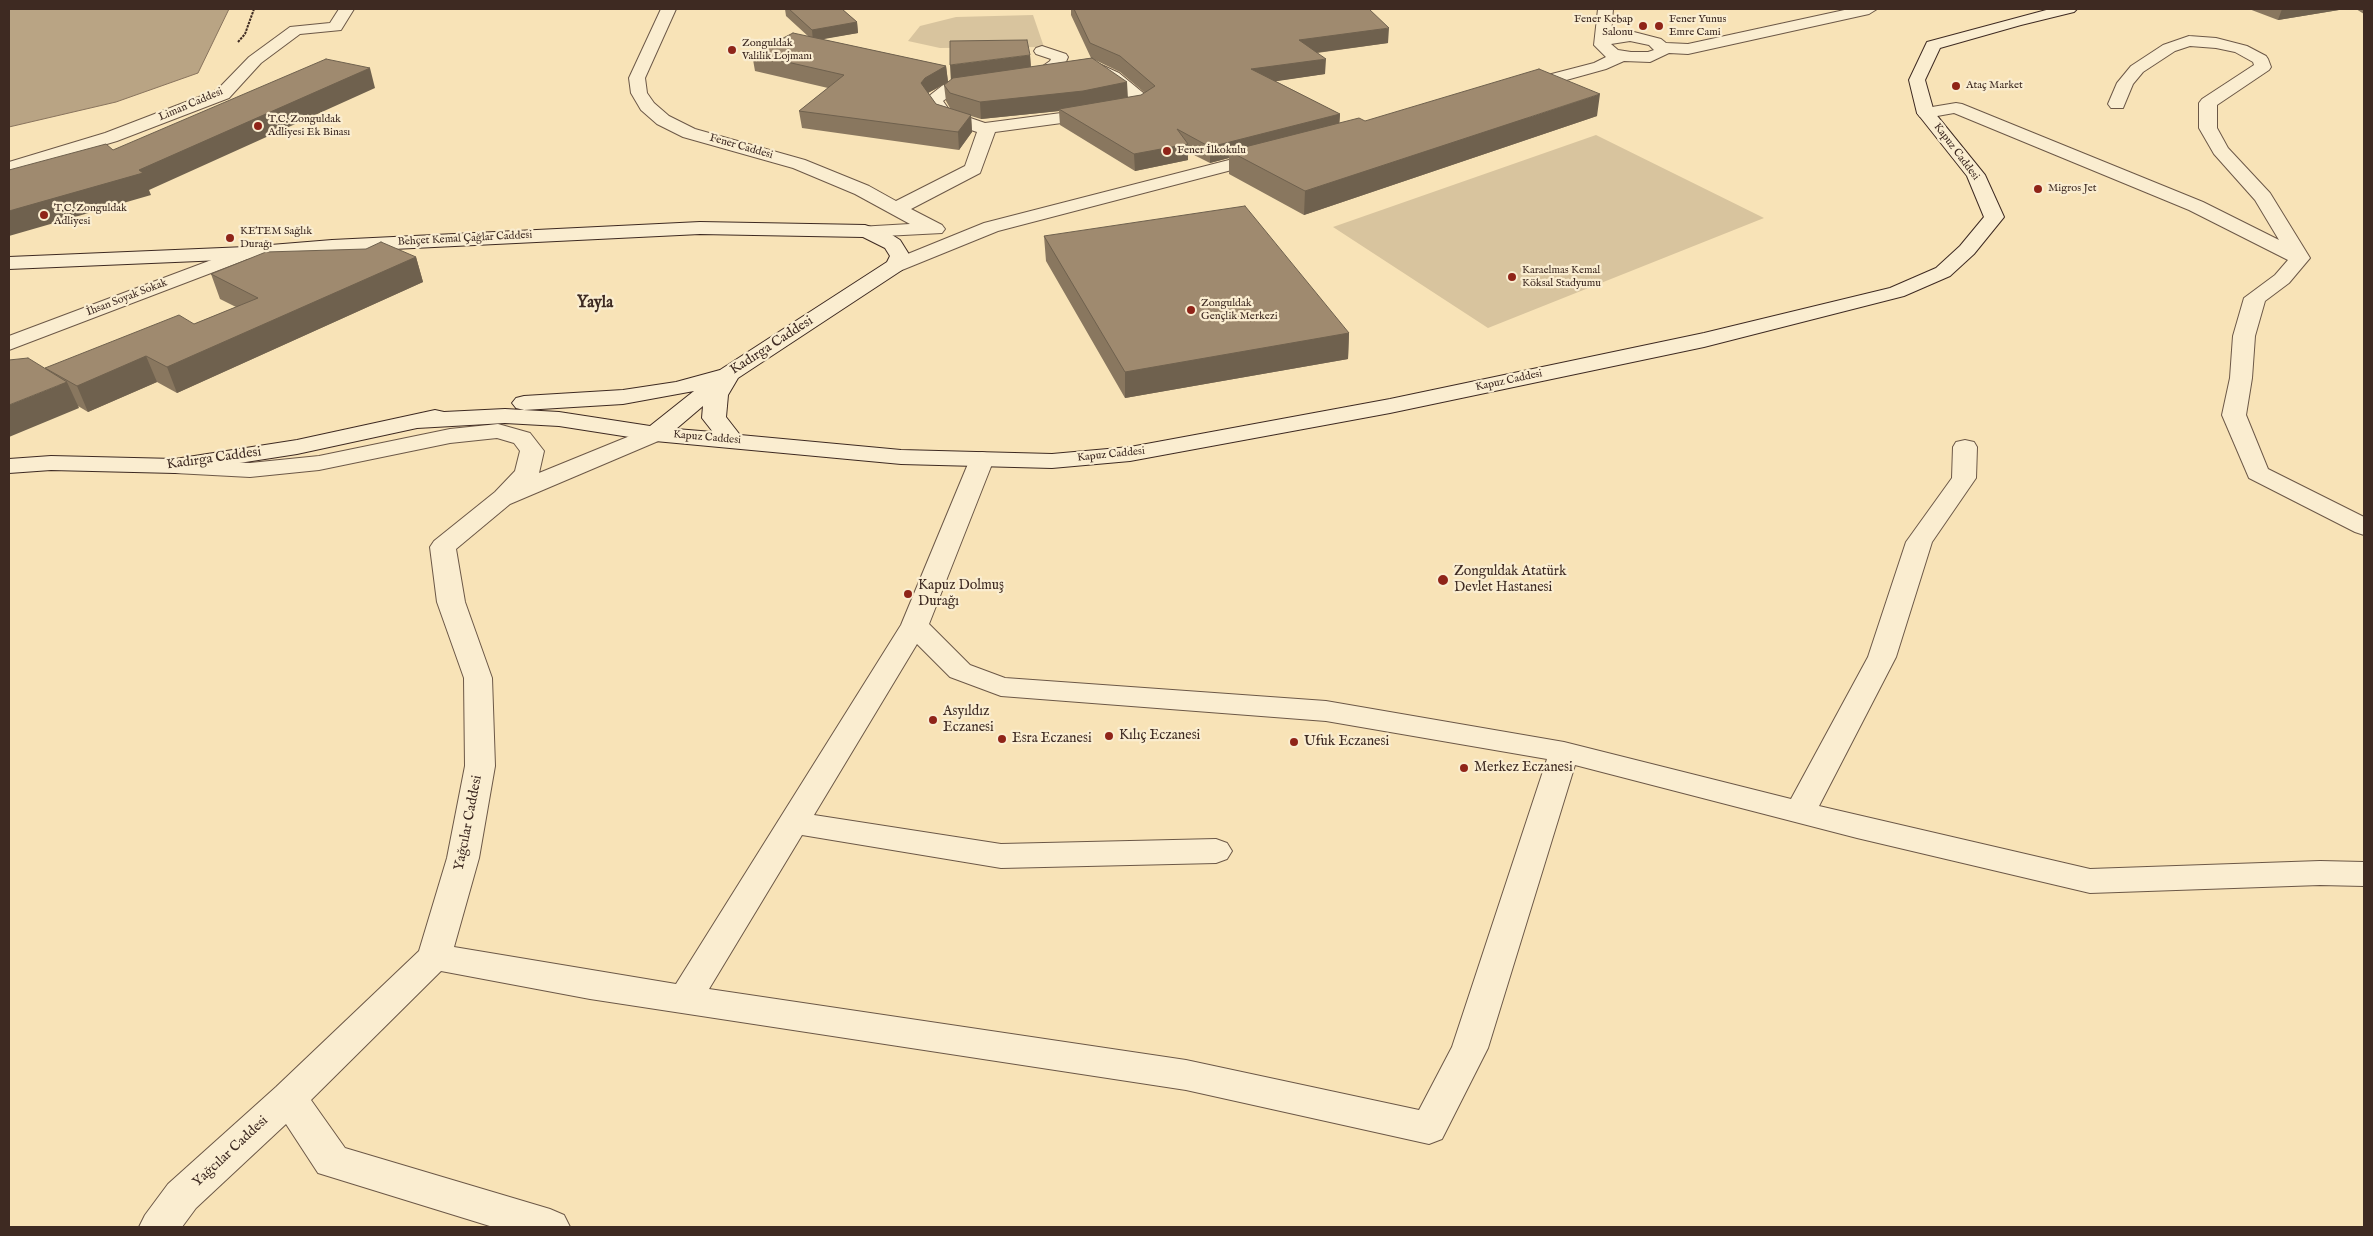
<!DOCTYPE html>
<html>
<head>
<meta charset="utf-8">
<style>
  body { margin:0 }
  #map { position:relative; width:2373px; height:1236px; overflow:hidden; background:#f8e3b7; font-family:"IM FELL English",serif }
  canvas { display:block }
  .frame { position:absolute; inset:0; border:10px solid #3e2a22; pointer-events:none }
</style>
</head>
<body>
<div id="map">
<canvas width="2373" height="1236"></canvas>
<div class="frame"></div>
</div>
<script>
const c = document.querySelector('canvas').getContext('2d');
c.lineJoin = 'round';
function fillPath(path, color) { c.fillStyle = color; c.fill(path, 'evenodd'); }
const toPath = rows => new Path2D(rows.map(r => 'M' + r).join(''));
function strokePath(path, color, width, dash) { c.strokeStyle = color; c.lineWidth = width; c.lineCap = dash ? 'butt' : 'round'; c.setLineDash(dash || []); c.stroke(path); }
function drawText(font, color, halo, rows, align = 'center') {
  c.font = font + ' "IM FELL English",serif'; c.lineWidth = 4.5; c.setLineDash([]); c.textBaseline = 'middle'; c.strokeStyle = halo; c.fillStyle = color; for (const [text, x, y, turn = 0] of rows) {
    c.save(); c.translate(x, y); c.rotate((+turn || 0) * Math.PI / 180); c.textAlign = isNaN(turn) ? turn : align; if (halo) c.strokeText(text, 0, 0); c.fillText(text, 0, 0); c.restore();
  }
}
const green = toPath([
  [1033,15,1044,47,940,48,908,41,920,26,956,17],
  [1596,135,1764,218,1488,328,1333,227]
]);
const water = toPath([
  [9,9,229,9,198,73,116,102,9,127,9,9]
]);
const path = toPath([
  [238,42,245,34,254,9]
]);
const street = toPath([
  [339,9,354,9,341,30,300,34,261,63,229,98,117,141,9,173,9,162,105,133,217,90,249,57,290,27,330,23,339,9],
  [661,9,676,9,645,78,647,93,654,103,669,116,695,129,805,160,869,186,896,201,965,166,977,132,938,119,924,100,943,85,981,79,987,80,989,84,987,88,954,93,943,101,950,111,985,123,1084,110,1132,100,1107,81,1091,71,1089,68,1091,65,1097,63,1119,73,1153,101,1141,109,1084,120,995,132,980,173,911,209,942,225,945,229,942,233,865,237,858,235,855,231,858,227,910,224,855,194,793,168,683,137,657,124,641,110,631,93,629,78,661,9],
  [1598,9,1613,9,1611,34,1630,31,1661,39,1666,43,1688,44,1849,9,1877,9,1869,14,1688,54,1669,53,1650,62,1624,61,1606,69,1523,92,1517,91,1515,87,1517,83,1594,63,1606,57,1594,45,1598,9],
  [1630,41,1649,45,1654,50,1648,52,1631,52,1618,50,1611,44,1630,41],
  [2189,36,2216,38,2247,46,2266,56,2268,59,2271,67,2269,70,2217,105,2217,128,2228,148,2270,193,2310,258,2289,283,2265,301,2255,336,2252,378,2246,415,2268,469,2364,517,2364,535,2355,532,2249,478,2222,415,2230,378,2233,336,2244,298,2275,275,2288,260,2189,210,1954,113,1926,118,1920,117,1917,113,1920,109,1956,103,1962,104,2203,202,2279,240,2255,200,2214,154,2199,128,2199,103,2202,99,2254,65,2253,62,2235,52,2216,48,2190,46,2175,51,2143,72,2133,84,2123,108,2111,108,2108,104,2117,83,2131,66,2163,45,2189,36],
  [1042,46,1066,54,1068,57,1065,64,1045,81,1026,85,1020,84,1018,80,1020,76,1033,73,1050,61,1051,59,1036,54,1034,51,1036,48,1042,46],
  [1264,151,1270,152,1273,156,1270,160,998,231,902,270,895,272,888,270,885,266,888,262,984,223,1264,151],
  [246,247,253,249,256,253,253,257,9,350,9,336,246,247],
  [498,424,530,433,544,451,539,473,647,429,655,427,663,429,667,434,663,439,510,504,456,549,465,602,492,678,495,766,479,858,454,947,676,984,901,625,970,459,973,454,982,452,991,454,994,459,929,624,970,665,1005,678,1326,701,1564,742,1791,799,1868,657,1906,542,1952,478,1953,447,1956,442,1965,440,1974,442,1977,447,1976,478,1932,542,1896,657,1819,806,2090,869,2320,861,2364,862,2364,886,2320,885,2090,893,1857,838,1575,765,1488,1048,1442,1139,1429,1144,1186,1090,590,999,441,971,311,1100,345,1148,550,1209,564,1215,570,1227,493,1227,318,1173,286,1124,196,1208,182,1227,139,1227,145,1215,168,1184,276,1087,419,951,447,858,465,766,464,678,437,602,430,547,434,541,495,492,515,471,520,451,514,443,497,438,450,443,319,470,250,477,175,473,166,471,163,466,166,461,175,459,250,463,319,456,450,429,498,424],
  [917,644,950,677,1001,696,1326,721,1547,759,1452,1047,1419,1110,1186,1060,709,989,802,835,1001,868,1216,863,1227,859,1232,851,1227,843,1216,839,1001,844,814,815,917,644]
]);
const secondary = toPath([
  [2050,9,2077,9,2074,12,2021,25,1940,48,1925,80,1934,112,1985,175,2004,217,1974,254,1950,276,1904,296,1704,347,1390,413,1130,461,1052,468,901,464,655,441,559,426,505,423,417,428,297,454,175,473,51,470,9,473,9,459,51,456,175,459,297,440,435,410,444,412,505,409,559,412,650,426,694,391,623,404,524,410,516,408,512,403,516,398,524,396,623,390,676,382,720,370,887,262,890,256,885,248,863,237,700,234,332,252,246,259,9,269,9,257,246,247,332,240,700,222,865,225,889,233,900,240,910,256,902,270,738,378,728,395,726,417,740,435,901,450,1052,454,1130,447,1390,399,1704,333,1890,288,1936,268,1960,246,1984,217,1967,176,1917,113,1909,80,1927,42,2050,9],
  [703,406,702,418,713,432,676,429,703,406]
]);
const wall = toPath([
  [785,9,842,9,857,22,858,33,821,39,946,66,948,82,1030,55,1031,67,1091,58,1071,15,1071,9,1369,9,1388,43,1317,53,1325,74,1275,81,1340,114,1339,123,1365,121,1597,116,1304,215,1229,174,1229,158,1210,163,1188,152,1188,160,1135,171,1060,125,1059,111,981,119,971,116,972,132,959,150,802,128,799,111,828,88,755,71,752,54,809,37,786,16],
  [1095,60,1120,72,1145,93,1141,95,1128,98],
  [945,84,944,85,946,101,950,108,936,104,928,93],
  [2249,9,2345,9,2278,20],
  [2356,9,2364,9,2364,14],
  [1044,236,1349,333,1348,359,1125,398,1046,261],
  [416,257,423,282,177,393,157,382,88,412,78,406,79,408,46,369,194,324,236,307,220,299,211,274]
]);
const shadedWall = toPath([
  [2282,9,2345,9,2278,20],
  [857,22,858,33,813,41,812,30],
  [1389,28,1388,43,1299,55,1299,40],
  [1030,55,1031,71,951,82,950,65],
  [1326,59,1325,74,1251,85,1251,69],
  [946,66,948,82,926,94,921,83,925,78],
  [370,68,375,88,149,190,151,195,9,236,9,211],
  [1127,82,1128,99,1059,109,1059,111,981,119,980,102],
  [1600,94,1597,116,1304,215,1305,191],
  [1340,114,1339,130,1229,151,1229,158,1210,163,1210,147],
  [971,115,972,132,959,150,958,132],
  [1188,144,1188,160,1135,171,1134,154],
  [416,257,423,282,177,393,167,367],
  [1349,333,1348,359,1125,398,1125,372],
  [146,356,157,382,88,412,77,386],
  [67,382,79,408,9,437,9,405]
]);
const building = toPath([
  [789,9,842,9,857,22,812,30,789,9],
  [1074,9,1369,9,1389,28,1299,40,1326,59,1251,69,1340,114,1210,147,1177,129,1188,144,1134,154,1059,109,1141,95,1155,86,1120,56,1090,43,1074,9],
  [793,33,946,66,925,78,921,83,936,104,971,115,958,132,799,111,844,75,752,54,793,33],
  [1027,40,1030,55,950,65,950,41,1027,40],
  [1092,58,1127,82,1083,91,980,102,950,93,944,85,953,78,1092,58],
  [326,59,370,68,139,170,143,173,9,211,9,170,106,144,113,150,326,59],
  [1539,69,1600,94,1305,191,1229,151,1359,118,1365,121,1539,69],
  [1245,206,1349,333,1125,372,1044,236,1245,206],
  [381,242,416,257,167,367,146,356,77,386,45,368,179,315,194,324,258,298,211,274,266,252,366,249,381,242],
  [28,358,67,382,9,405,9,360,28,358]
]);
const markers = [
  [1643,26,5,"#8f2418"],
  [1659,26,5,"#8f2418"],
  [732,50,5,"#8f2418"],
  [1956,86,5,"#8f2418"],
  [258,126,5,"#8f2418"],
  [1167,151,5,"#8f2418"],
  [2038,189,5,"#8f2418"],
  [44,215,5,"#8f2418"],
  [230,238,5,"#8f2418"],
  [1512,277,5,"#8f2418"],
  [1191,310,5,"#8f2418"],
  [1443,580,6,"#8f2418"],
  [908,594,5,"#8f2418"],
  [933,720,5,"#8f2418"],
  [1109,736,5,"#8f2418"],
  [1002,739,5,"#8f2418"],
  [1294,742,5,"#8f2418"],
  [1464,768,5,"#8f2418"]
];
const farPoinames = [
  ["Fener Kebap",1633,20,"right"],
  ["Salonu",1633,33,"right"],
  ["Fener Yunus",1669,20],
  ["Emre Cami",1669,33],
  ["Zonguldak",742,44],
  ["Valilik Lojmanı",742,57],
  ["Ataç Market",1966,86],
  ["T.C. Zonguldak",268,120],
  ["Adliyesi Ek Binası",268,133],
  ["Fener İlkokulu",1177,151],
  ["Migros Jet",2048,189],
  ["T.C. Zonguldak",54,209],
  ["Adliyesi",54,222],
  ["KETEM Sağlık",240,232],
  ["Durağı",240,245],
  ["Karaelmas Kemal",1522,271],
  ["Köksal Stadyumu",1522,284],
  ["Zonguldak",1201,304],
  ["Gençlik Merkezi",1201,317]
];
const farStreetnames = [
  ["Liman Caddesi",191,105,-23],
  ["Fener Caddesi",741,147,16],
  ["Kapuz Caddesi",1956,152,53],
  ["Behçet Kemal Çağlar Caddesi",465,239,-3],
  ["İhsan Soyak Sokak",127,298,-21],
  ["Kapuz Caddesi",1509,381,-12],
  ["Kapuz Caddesi",707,438,5],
  ["Kapuz Caddesi",1111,455,-6]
];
const streetNames = [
  ["Kadırga Caddesi",772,346,-33],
  ["Kadırga Caddesi",214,459,-8],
  ["Yağcılar Caddesi",469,823,-79],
  ["Yağcılar Caddesi",231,1152,-43]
];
const poiNames = [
  ["Zonguldak Atatürk",1454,572],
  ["Devlet Hastanesi",1454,588],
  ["Kapuz Dolmuş",918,586],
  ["Durağı",918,602],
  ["Asyıldız",943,712],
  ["Eczanesi",943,728],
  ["Kılıç Eczanesi",1119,736],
  ["Esra Eczanesi",1012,739],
  ["Ufuk Eczanesi",1304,742],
  ["Merkez Eczanesi",1474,768]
];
const farDistrictnames = [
  ["Yayla",595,304]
];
fillPath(green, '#d8c49e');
fillPath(water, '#b9a484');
strokePath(water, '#88735d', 1);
strokePath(street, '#6c5847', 2);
strokePath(secondary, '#3e2a22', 2);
strokePath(path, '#3e2a22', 2, [2.5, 1]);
fillPath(street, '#faedd0');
fillPath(secondary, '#faedd0');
fillPath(wall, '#89775f');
fillPath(shadedWall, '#6f614e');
fillPath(building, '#9f8a6f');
strokePath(building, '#6f614e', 1);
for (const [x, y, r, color] of markers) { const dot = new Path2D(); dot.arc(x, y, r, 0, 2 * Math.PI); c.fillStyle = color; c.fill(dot); strokePath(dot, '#faedd0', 2); }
drawText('11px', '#3e2a22', '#faedd0', farPoinames, 'left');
drawText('11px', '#3e2a22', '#faedd0', farStreetnames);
drawText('14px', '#3e2a22', '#faedd0', streetNames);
drawText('14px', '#3e2a22', '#faedd0', poiNames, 'left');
drawText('bold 16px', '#3e2a22', '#faedd0', farDistrictnames);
</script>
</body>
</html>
